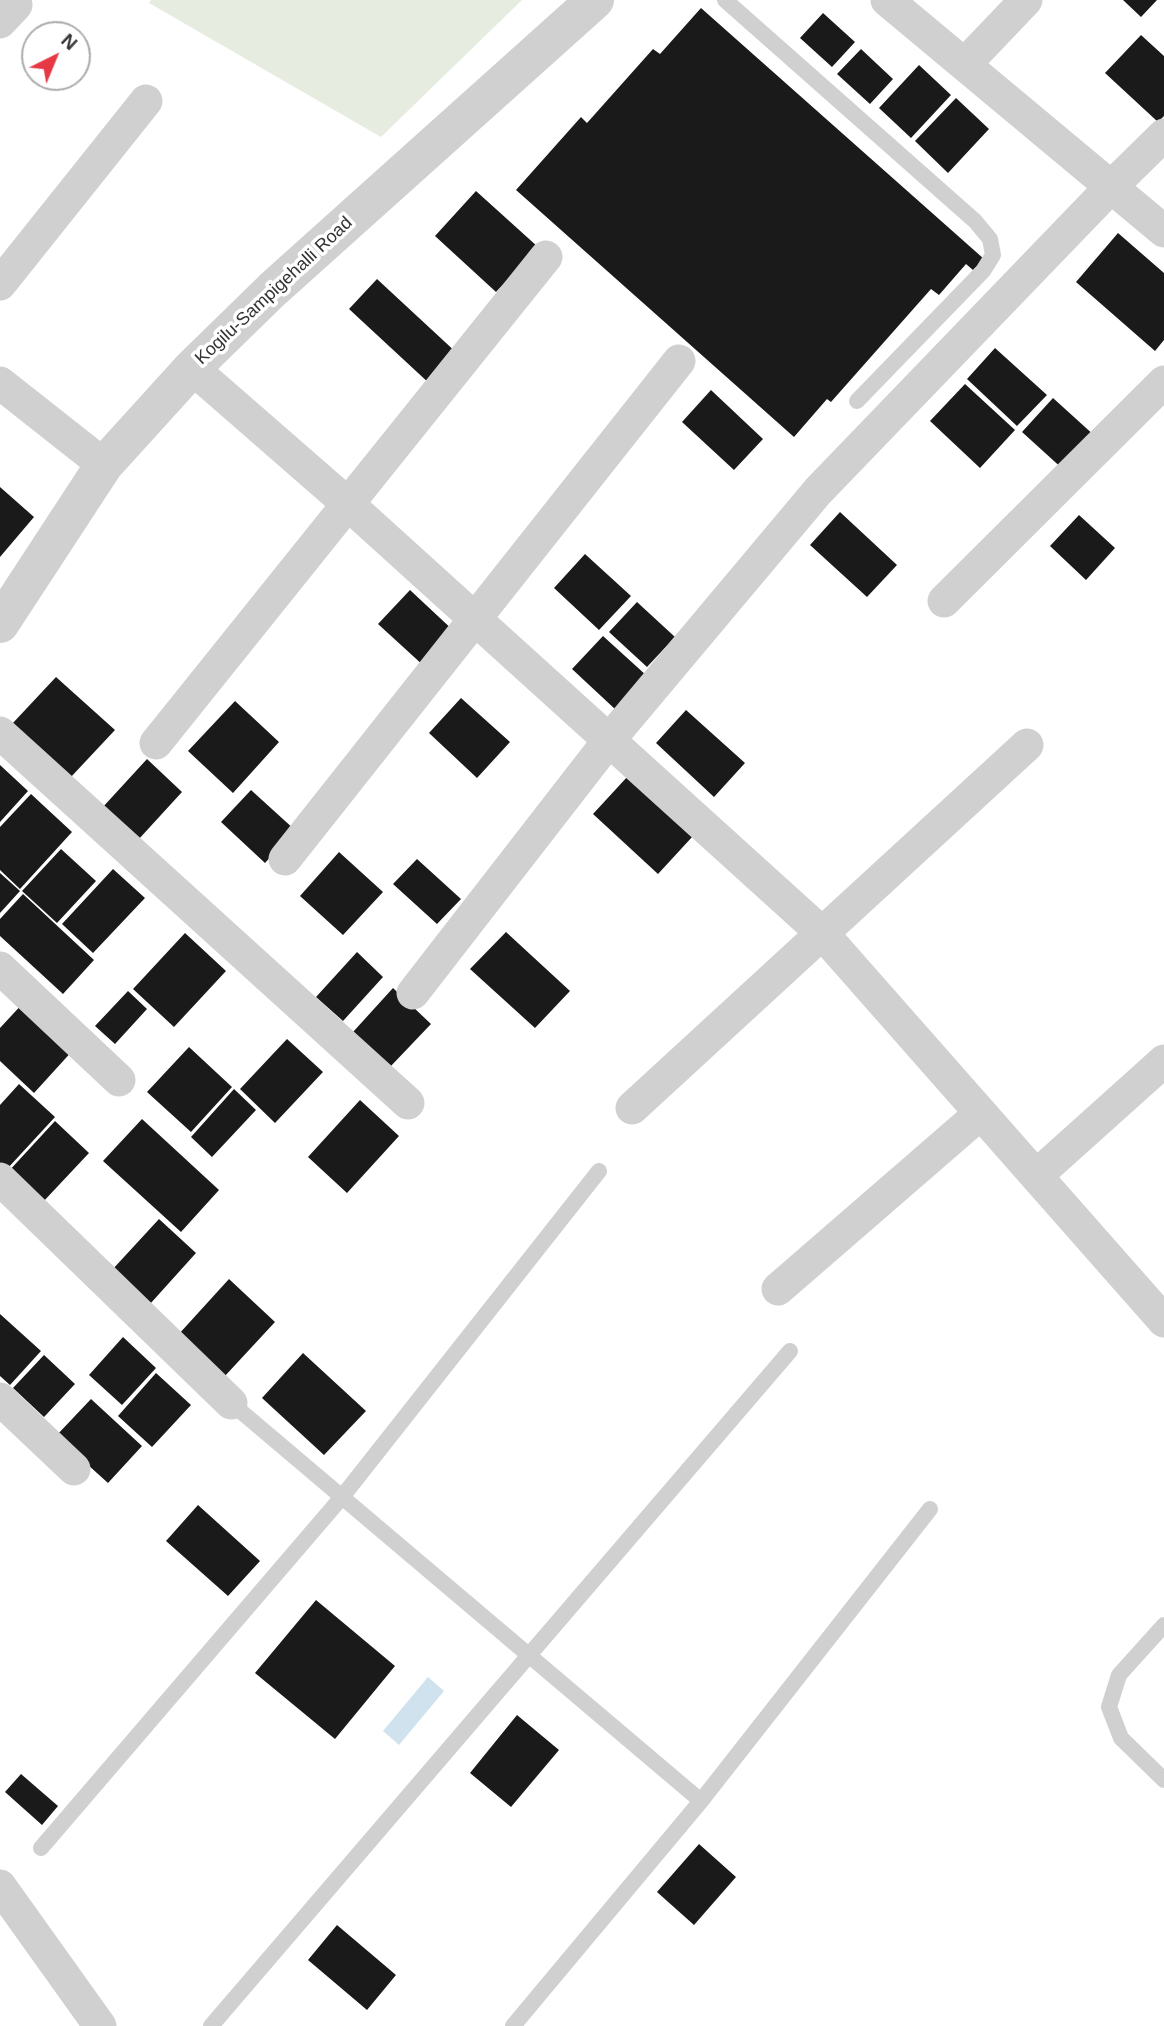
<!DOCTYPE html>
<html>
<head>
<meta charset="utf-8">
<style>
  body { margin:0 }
  #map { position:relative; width:1164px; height:2026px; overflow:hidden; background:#fff; font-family:Helvetica,sans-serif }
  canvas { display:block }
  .north { position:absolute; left:21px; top:21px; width:70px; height:70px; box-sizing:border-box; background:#fff; border:2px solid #adadad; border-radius:50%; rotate:43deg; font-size:19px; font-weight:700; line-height:28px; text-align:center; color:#333 }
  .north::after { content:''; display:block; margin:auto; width:24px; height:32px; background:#e63946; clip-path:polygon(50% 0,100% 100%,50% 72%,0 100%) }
</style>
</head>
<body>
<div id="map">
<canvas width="1164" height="2026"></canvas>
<div class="north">N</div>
</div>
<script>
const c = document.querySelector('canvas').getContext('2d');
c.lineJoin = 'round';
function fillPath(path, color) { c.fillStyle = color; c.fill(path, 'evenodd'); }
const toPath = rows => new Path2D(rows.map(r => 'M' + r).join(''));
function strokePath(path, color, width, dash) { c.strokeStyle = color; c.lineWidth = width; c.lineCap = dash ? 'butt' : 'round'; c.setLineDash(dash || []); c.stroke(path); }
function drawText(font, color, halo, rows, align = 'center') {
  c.font = font + ' Helvetica,sans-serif'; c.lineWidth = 7; c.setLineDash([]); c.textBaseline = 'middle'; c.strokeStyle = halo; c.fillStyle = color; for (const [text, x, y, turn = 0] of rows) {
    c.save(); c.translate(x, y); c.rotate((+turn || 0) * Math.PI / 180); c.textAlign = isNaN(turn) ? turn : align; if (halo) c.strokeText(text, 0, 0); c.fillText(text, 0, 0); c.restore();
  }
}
const green = toPath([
  [151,0,522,0,381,137,149,3]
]);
const water = toPath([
  [428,1677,444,1691,399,1745,383,1731]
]);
const building = toPath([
  [1123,0,1157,0,1141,17],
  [701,8,984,259,973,270,966,264,939,295,931,289,831,402,827,399,794,437,516,190,581,117,587,123,653,49,660,54],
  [823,13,855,42,832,67,800,38],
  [1141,35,1164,56,1164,116,1158,122,1105,73],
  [861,49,893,79,870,104,837,74],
  [919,65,951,95,911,138,879,108],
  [956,98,989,129,948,173,915,141],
  [476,191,538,247,496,292,435,236],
  [1118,233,1164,273,1164,340,1155,351,1076,282],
  [377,279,459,355,431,385,349,309],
  [995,348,1047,395,1017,426,967,379],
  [965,384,1015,430,980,468,930,421],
  [711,390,763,439,734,470,682,422],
  [1053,398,1096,437,1065,471,1022,432],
  [0,487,34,517,0,557],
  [840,512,897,565,867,597,810,545],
  [1079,515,1115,548,1086,580,1050,546],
  [585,554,631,596,599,630,554,588],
  [410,590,456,633,425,667,378,624],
  [637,602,675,637,647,667,609,632],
  [603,636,647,676,616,710,572,669],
  [56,677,115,730,70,778,12,724],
  [461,698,510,742,477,778,429,733],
  [235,701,279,742,233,793,188,751],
  [686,710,745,763,714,797,656,743],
  [147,759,182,792,138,840,102,808],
  [0,765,28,791,0,822],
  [628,776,693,836,658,874,593,814],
  [251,790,295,830,265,863,221,822],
  [31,794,72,832,20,889,0,870,0,827],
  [61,849,96,881,57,923,22,891],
  [339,852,383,892,343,935,300,896],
  [417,859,461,899,437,924,393,884],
  [113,869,145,898,93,953,62,924],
  [0,873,20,891,0,913],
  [23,894,94,960,63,994,0,936,0,919],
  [506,932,570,991,535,1028,470,969],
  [185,933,226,971,174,1027,133,989],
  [357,952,383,977,343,1021,316,997],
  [393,988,431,1024,390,1067,353,1032],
  [128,991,147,1009,115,1044,95,1026],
  [25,1001,75,1048,34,1093,0,1061,0,1028],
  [287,1039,323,1072,275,1123,240,1089],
  [189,1047,232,1087,191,1132,147,1092],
  [19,1084,55,1117,7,1169,0,1163,0,1105],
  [234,1089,256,1110,212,1157,191,1137],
  [360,1100,399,1136,347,1193,308,1157],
  [142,1119,219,1190,181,1232,103,1161],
  [55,1121,89,1153,42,1203,8,1172],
  [159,1219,196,1253,150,1304,112,1270],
  [229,1279,275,1322,224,1377,178,1335],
  [0,1314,41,1351,10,1385,0,1376],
  [123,1337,156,1368,122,1405,89,1375],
  [303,1353,366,1411,324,1455,262,1398],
  [44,1355,75,1384,44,1417,13,1388],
  [156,1373,191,1405,152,1447,118,1416],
  [91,1399,142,1446,108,1483,56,1436],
  [198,1505,260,1561,228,1596,166,1541],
  [316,1600,395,1666,335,1739,255,1673],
  [517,1715,559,1750,511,1807,470,1773],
  [21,1774,58,1806,42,1825,5,1792],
  [699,1844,736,1877,694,1925,657,1892],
  [337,1925,396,1975,367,2010,308,1960]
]);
const service = toPath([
  [725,0,975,221,990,239,993,255,983,271,857,401],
  [231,1403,701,1801],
  [1164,1625,1119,1675,1109,1707,1121,1738,1164,1780],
  [41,1848,342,1497,599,1171],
  [211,2026,790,1351],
  [513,2026,701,1801,930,1509]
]);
const minor = toPath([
  [887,0,1164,231],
  [0,22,16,5],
  [965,64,1026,0],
  [0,284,146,101],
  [192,368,348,504,822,933,1164,1321],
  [0,383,104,465],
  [944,601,1164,382],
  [0,733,408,1103],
  [156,743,546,257],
  [285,859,679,361],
  [0,968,119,1080],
  [413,993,610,739,818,491,1111,187,1164,135],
  [632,1108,1027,745],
  [1036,1176,1164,1061],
  [0,1179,231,1403],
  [778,1289,981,1113],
  [0,1399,74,1469],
  [0,1886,100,2026]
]);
const tertiary = toPath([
  [0,624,104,465,192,368,273,289,595,0]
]);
const streetNames = [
  ["Kogilu-Sampigehalli Road",274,291,-43]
];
fillPath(green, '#e6ecdf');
fillPath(water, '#cfe2ee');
fillPath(building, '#1a1a1a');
strokePath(service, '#d0d0d0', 16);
strokePath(minor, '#d0d0d0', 33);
strokePath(tertiary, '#d0d0d0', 38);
drawText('18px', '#333', '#fff', streetNames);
</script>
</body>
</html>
